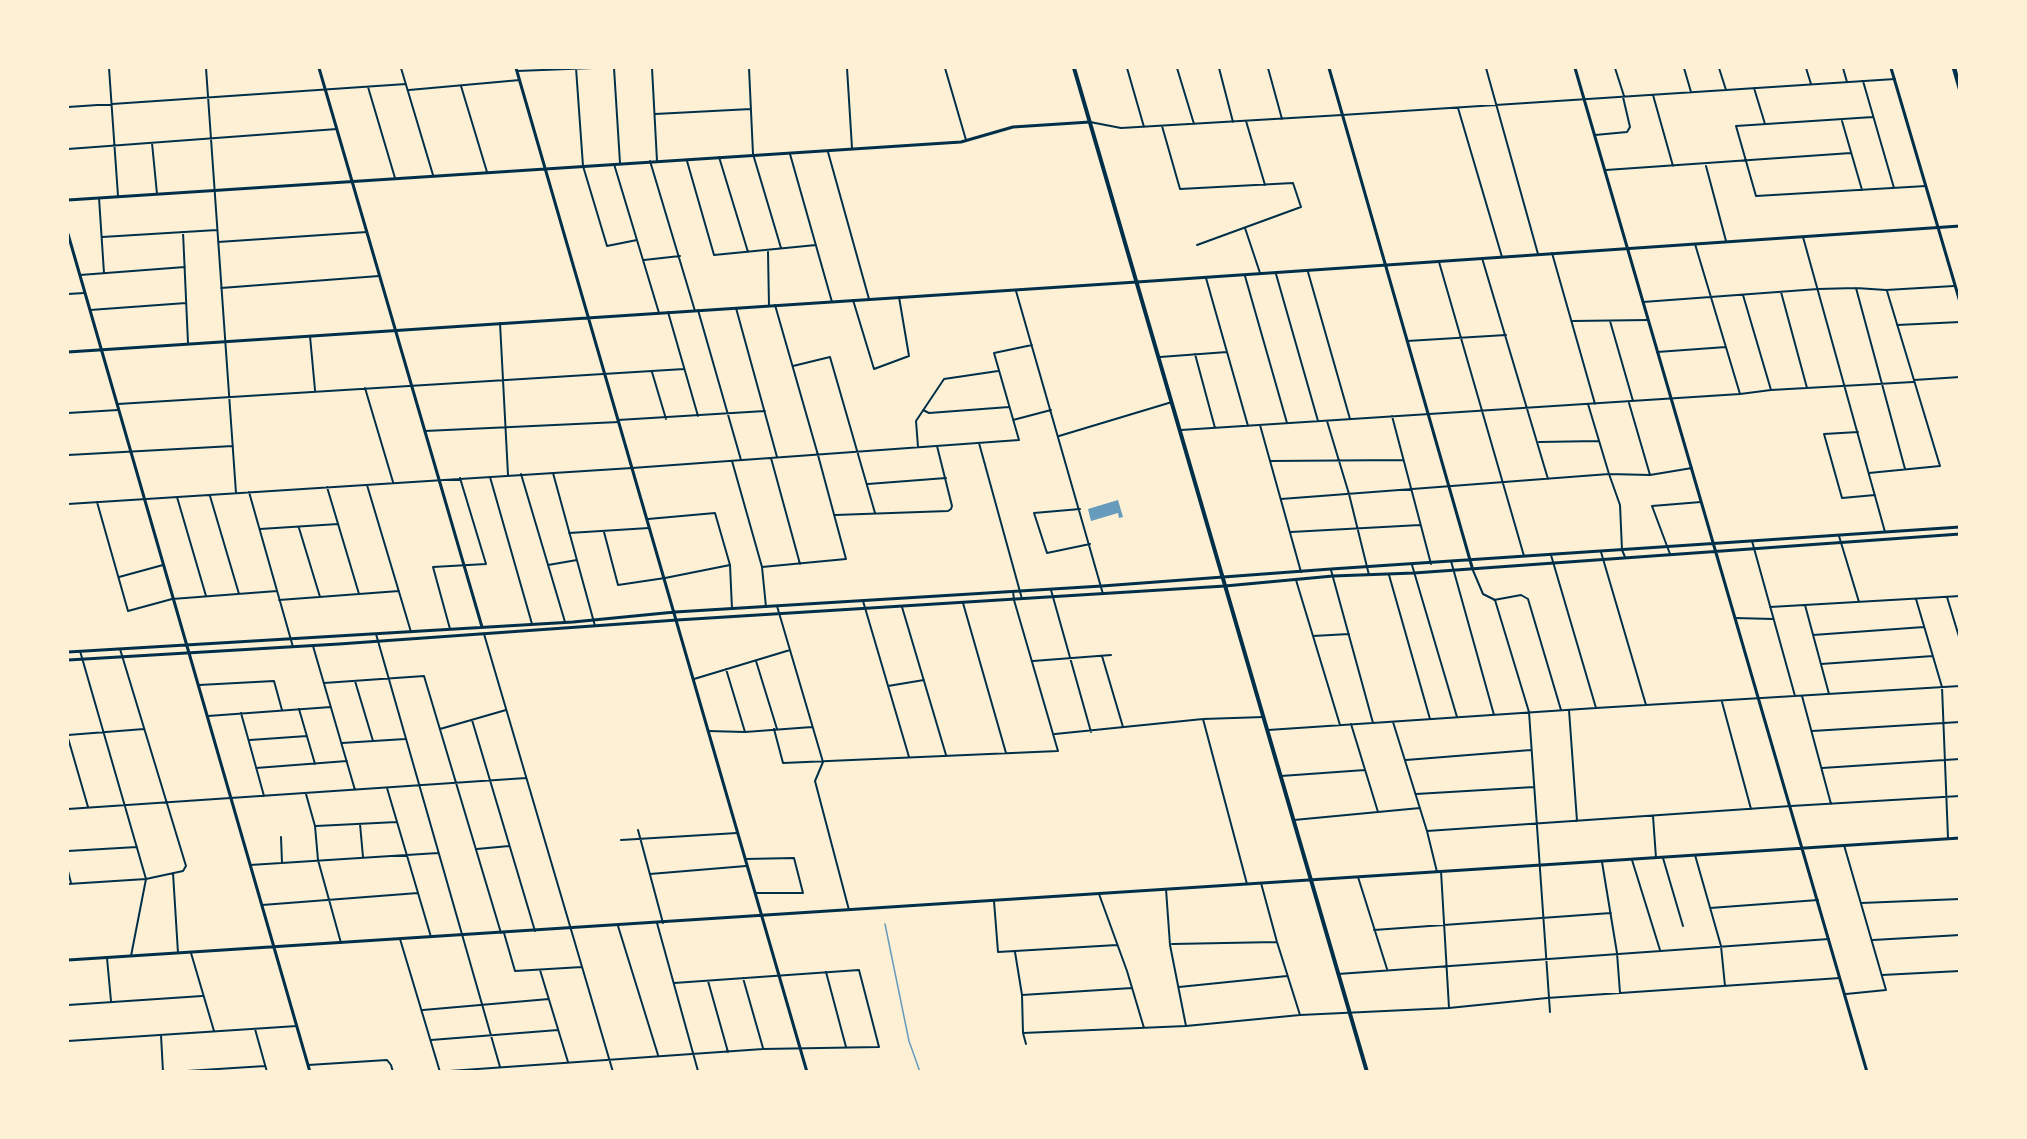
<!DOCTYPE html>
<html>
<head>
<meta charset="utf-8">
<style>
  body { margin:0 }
  #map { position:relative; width:2027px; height:1139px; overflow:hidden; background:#fdf0d5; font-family:"Archivo Narrow",sans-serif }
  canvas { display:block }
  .frame { position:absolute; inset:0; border:69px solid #fdf0d5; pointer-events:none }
</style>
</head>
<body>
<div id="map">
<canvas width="2027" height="1139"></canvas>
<div class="frame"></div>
</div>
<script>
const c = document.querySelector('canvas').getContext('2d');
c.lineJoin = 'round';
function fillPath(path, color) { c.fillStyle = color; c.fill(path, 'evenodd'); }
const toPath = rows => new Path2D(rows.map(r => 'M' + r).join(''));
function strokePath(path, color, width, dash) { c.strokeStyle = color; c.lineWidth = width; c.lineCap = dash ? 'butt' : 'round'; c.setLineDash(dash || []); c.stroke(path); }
const water = toPath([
  [1118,500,1123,517,1119,518,1118,513,1091,521,1088,509]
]);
const stream = toPath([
  [885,924,909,1041,920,1072]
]);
const minor = toPath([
  [109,68,118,196],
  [206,68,236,493],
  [401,68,433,175],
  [576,68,583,166,607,246,637,240],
  [614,68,620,163],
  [652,68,657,161],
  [749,68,753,154,781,248],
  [847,68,852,148],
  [945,68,966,140],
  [1127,68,1144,127],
  [1177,68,1194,124],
  [1219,68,1233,122],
  [1268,68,1282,119],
  [1486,68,1538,254],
  [1615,68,1624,96],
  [1684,68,1691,92],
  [1719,68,1726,90],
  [1806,68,1811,84],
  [1843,68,1847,82],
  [517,71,593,68],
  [1863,81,1894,188],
  [461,86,487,172],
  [368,87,395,178],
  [1754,88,1765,124],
  [409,90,520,80],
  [1653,95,1673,166],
  [68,107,406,84],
  [1458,108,1502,257],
  [655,114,751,109],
  [1873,117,1736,126,1756,196,1926,186],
  [1246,121,1265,185],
  [1842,121,1862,190],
  [1090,122,1121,128,1342,115,1895,79],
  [1162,126,1180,189,1293,183,1301,207,1197,245],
  [1595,135,1627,132,1630,127,1623,97],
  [152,143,157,194],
  [68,149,337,129],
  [828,152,869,299],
  [790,154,832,302],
  [719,157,748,252],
  [650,161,695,311],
  [687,161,714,255,816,245],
  [614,164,659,313],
  [1706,166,1726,241],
  [1606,170,1851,153],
  [99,198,104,273],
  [1245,228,1260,273],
  [183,232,188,343],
  [102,237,217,230],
  [1803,237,1885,532],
  [218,242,367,232],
  [1695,244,1740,394,1771,390,1913,382],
  [768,252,769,306],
  [1552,253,1595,404],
  [1482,258,1548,479],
  [644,260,680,256],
  [1439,262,1524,556],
  [1308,272,1350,419],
  [1276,274,1318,421],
  [80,275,185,267],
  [1245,276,1287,423],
  [1206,278,1248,426],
  [221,288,379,276],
  [1856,288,1905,469],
  [1016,291,1103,594],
  [1781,292,1807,388],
  [68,294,84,293],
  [1743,295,1771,390],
  [853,300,874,369,909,356,899,297],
  [1643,302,1818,289,1856,288,1886,290,1954,286],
  [736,308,777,457],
  [90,310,186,303],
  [698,310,741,460],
  [668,312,698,416],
  [1573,321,1648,320],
  [1610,321,1633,401],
  [500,323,508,475],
  [1897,325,1960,322],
  [310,336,315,390],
  [1407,341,1506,335],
  [1657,352,1726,347],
  [1195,354,1215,428],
  [1160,357,1227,352],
  [793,366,830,357,875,513],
  [652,372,666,419],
  [1914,380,1960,377],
  [365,388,393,482],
  [1629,403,1650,475],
  [118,404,684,369],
  [1588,404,1609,474,1620,505,1622,550,1625,557],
  [923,410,929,413,1009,407],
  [68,413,118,410],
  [1392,416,1431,564],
  [618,420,765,411],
  [1013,420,1051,410],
  [1327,421,1349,494,1369,575],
  [1260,425,1301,572],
  [1181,430,1740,394],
  [425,431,619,422],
  [1858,432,1824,434,1842,498,1875,495],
  [1059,436,1172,402],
  [1539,442,1599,441],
  [979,443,1022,599],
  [918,447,916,421,944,379,998,371],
  [68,455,233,446],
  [771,458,800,564],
  [732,461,762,567,766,607],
  [1270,461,1403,460],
  [553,473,595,626],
  [1869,473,1940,466,1887,291],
  [521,474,565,622],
  [490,477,532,624],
  [868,484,946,478],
  [367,485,411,632],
  [327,487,359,594],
  [249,492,293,647],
  [210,496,239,594],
  [177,497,206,596],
  [1281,499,1609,474,1650,475,1692,468],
  [97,502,128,611,172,599,277,591],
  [68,504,632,468,1019,440,994,353,1032,345],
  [1080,509,1034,513,1047,553,1090,544],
  [835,515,948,511,951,509,952,506,937,446],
  [648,519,715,513,730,565,732,609],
  [299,528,320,597],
  [260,529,338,524],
  [604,532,618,585,665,578,730,565],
  [1291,532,1420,525],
  [569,533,649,528],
  [1839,536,1859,602],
  [1752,541,1795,696],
  [1601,552,1646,705],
  [1670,554,1652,506,1701,502],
  [1551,555,1596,708],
  [1451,561,1494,715],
  [548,565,577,560],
  [1412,565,1457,717],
  [762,567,846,559,818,455,775,305],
  [1472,568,1483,594,1495,600,1529,712,1550,1012],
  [1331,570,1373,723],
  [1389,575,1430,719],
  [119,577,163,565],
  [1296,580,1340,725],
  [1051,590,1091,732],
  [1947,597,1960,640],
  [1916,599,1942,687,1948,838],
  [279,600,399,591],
  [1494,600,1521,595,1528,599,1561,710],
  [863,601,909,757],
  [963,603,1006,753],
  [1805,605,1829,694],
  [777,606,823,762,815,781,849,910],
  [902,607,946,755],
  [1770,607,1960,596],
  [1735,618,1773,619],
  [450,629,433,567,486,564,460,478],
  [376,634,500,1067],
  [484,634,613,1072],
  [1813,635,1924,627],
  [1313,636,1349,634],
  [313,646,355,790],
  [80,651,146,879,131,956],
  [1102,656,1123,727],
  [756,661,777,729],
  [1033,661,1111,655],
  [1821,664,1933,656],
  [726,669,745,732],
  [694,679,790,650],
  [355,681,373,741],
  [324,683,424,676,501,933],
  [199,685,274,681,282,710],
  [888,686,924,680],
  [1802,696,1831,804],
  [1722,702,1751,809],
  [299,709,315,764],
  [1569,710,1577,821],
  [241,713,264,796],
  [208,716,331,707],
  [1203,719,1247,884],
  [472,720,535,931],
  [1393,722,1427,831,1437,872],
  [1351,724,1378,812],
  [440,729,506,710],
  [774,729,783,763,1058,751,1014,600,1013,591],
  [1268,730,1596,708,1960,686],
  [708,731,745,732,812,727],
  [1812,731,1960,722],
  [1055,734,1203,719,1264,717],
  [68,735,144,729],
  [68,738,88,807],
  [250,740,307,736],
  [342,743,405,739],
  [1406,760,1531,750],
  [256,768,347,761],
  [1822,768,1960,759],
  [1281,776,1365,770],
  [387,788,431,937],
  [306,794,315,826,318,860,341,943],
  [1416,794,1534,787],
  [68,809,526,778],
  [1653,816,1656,858],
  [1294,820,1420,808],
  [360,824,363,857],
  [316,826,397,822],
  [638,830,663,923],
  [1427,831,1791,806,1960,796],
  [281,837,282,863],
  [621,840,737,833],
  [1844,845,1886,990,1846,994],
  [477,849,509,846],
  [68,851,137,847],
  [1695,855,1721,946,1725,986],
  [1663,858,1683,926],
  [745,859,794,858,803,893,755,893],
  [1632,860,1660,950],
  [1602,862,1617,953,1620,993],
  [250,865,438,853],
  [68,871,71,883],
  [1441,871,1449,1008],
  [173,873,178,953],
  [650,874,746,866],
  [1358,877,1387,969],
  [1261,883,1277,942,1300,1015],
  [68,884,146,879,183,871,186,866,120,649],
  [1166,889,1170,945,1186,1026],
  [1099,894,1127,971,1144,1028],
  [994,901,998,952,1117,945],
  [1861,903,1960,899],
  [262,905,418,893],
  [1710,908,1818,900],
  [657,923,698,1071],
  [618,926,658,1055],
  [1374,930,1611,913],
  [504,933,515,971,582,967],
  [400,939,440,1072],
  [1873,940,1960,935],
  [1172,944,1277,942],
  [1015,952,1022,995,1023,1033,1026,1044],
  [191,953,214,1031],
  [107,958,111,1001],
  [540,970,568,1062],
  [826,972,846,1047],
  [1338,974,1829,939],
  [1882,975,1960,971],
  [743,978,763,1048],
  [708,981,728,1052],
  [1179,987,1287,976],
  [1022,995,1132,988],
  [68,1005,202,996],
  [423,1010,549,999],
  [255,1029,267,1072],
  [1023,1033,1186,1026,1300,1015,1449,1008,1547,998,1840,978],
  [161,1035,163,1072],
  [431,1040,558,1030],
  [68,1041,297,1026],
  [68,1060,68,1072],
  [308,1065,387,1060,391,1065,393,1072],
  [171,1072,265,1066],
  [435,1072,763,1049,879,1047,859,970,674,983]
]);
const tertiary = toPath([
  [319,68,482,627],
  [516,68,807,1072],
  [1329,68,1472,567],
  [1575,68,1867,1072],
  [1891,68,1960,302],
  [68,200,961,142,1013,127,1090,122],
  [68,234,310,1072],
  [68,352,1137,282],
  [68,652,573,622,675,612,1102,586,1331,569,1960,527],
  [68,660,339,644,677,620,1225,586,1333,576,1414,573,1960,534],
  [68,960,1960,838]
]);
const secondary = toPath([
  [1137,282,1960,226]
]);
const primary = toPath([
  [1074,68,1367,1072]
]);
const motorway = toPath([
  [1954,68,1960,89]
]);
fillPath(water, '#669bbc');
strokePath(stream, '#669bbc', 1.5);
strokePath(minor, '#003049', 2);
strokePath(tertiary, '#003049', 3);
strokePath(secondary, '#003049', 3);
strokePath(primary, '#003049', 4);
strokePath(motorway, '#003049', 4.5);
</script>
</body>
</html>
